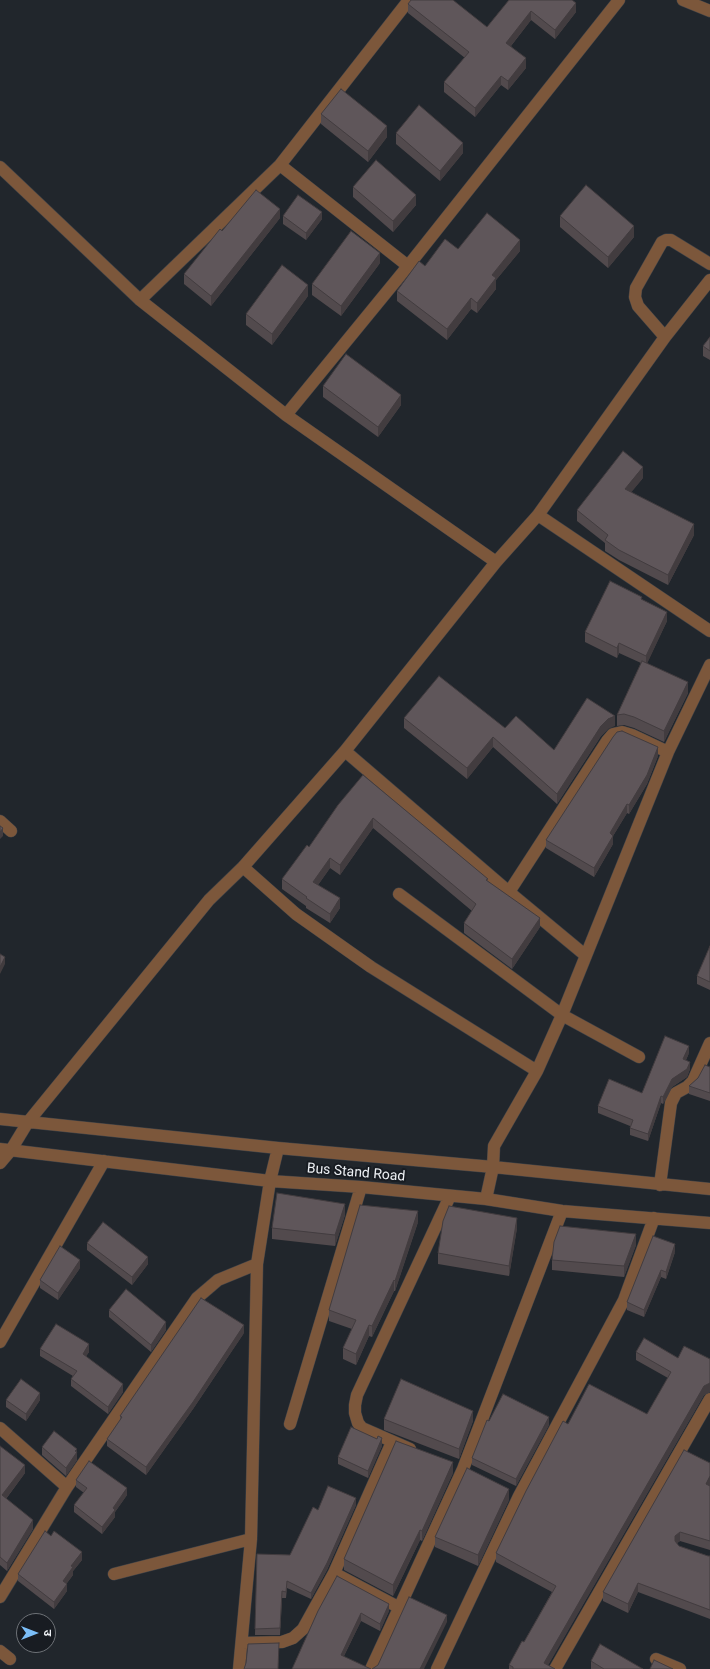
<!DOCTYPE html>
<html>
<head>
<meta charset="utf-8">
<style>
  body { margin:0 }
  #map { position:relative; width:710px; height:1669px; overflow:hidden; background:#21262c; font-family:Roboto,"Noto Sans Devanagari",sans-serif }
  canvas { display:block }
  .north { position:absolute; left:16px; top:1613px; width:40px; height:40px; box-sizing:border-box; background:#181c22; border:1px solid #6d7176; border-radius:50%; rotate:90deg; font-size:11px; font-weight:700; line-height:16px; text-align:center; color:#edf0f4 }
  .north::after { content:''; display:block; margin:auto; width:14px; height:18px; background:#7bbef8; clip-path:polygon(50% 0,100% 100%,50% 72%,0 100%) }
</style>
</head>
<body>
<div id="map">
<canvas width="710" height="1669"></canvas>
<div class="north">उ</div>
</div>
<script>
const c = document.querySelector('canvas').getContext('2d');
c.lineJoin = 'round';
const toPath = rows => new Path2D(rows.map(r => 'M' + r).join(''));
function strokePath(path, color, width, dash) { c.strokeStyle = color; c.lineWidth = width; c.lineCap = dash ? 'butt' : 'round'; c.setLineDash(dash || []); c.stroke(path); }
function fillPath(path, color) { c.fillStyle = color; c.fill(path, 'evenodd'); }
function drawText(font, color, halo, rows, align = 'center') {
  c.font = font + ' Roboto,sans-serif'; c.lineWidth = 4; c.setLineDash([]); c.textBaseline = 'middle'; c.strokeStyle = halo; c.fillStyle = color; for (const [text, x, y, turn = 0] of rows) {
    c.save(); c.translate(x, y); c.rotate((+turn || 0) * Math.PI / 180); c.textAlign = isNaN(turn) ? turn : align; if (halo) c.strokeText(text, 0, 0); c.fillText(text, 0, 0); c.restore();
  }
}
const minor = toPath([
  [683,0,710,11],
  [280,165,408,266],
  [0,167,140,300,286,415,496,562],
  [140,300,280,165,409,0],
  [665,337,638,306,635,297,636,288,662,242,666,240,671,240,710,264],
  [286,415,408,266,619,0],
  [538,515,710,631],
  [345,751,509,892,585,955],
  [0,821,11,831],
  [243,867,296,914,371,967,537,1071],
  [509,892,607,741,613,734,622,732,632,735,668,752],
  [399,894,562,1015,639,1057],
  [0,1119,278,1148,493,1167,710,1189],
  [0,1149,270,1181,361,1187,486,1199,562,1211,710,1223],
  [0,1163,11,1150,28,1122,209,900,243,867,345,751,496,562,538,515,665,337,710,280],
  [660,1185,671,1103,676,1093,687,1087,693,1081,710,1043],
  [486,1199,493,1167,494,1146,537,1071,562,1015,668,752,710,665],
  [0,1342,104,1161],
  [290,1424,361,1187],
  [0,1428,67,1487],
  [410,1449,362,1428,358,1423,355,1413,355,1405,357,1395,450,1196],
  [334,1573,400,1608],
  [114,1574,251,1539],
  [0,1597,67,1487,197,1298,218,1280,257,1264],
  [242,1643,282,1642,293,1638,303,1629,334,1573,392,1442],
  [0,1651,10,1659],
  [656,1659,680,1669],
  [239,1669,251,1539,257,1264,270,1181,278,1148],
  [371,1669,463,1469,562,1211],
  [437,1669,519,1496,624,1300,654,1218],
  [555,1669,710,1399]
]);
const wall = toPath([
  [509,0,576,12,555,39,531,20,511,46,526,68,508,90,501,85,475,117,444,92,444,82,465,58,408,13,408,4,487,27],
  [321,114,387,137,368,162,321,124],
  [396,133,463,153,440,181,396,144],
  [353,187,416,205,393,232,353,197],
  [283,216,322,219,306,240,283,224],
  [560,216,634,237,608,268,560,227],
  [280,218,211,306,184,284,184,274,222,231],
  [458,249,520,251,496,280,496,289,477,313,471,309,447,340,397,301,397,291,425,266],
  [380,263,341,316,312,295,312,284],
  [308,296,272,345,246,325,246,314],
  [710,337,710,360,703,356,703,346],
  [323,386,401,405,378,437,323,397],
  [643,478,631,492,694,535,668,585,619,560,605,551,605,543,577,521,577,510],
  [642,600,667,621,647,663,688,693,664,742,634,728,624,725,617,726,617,715,641,663,619,653,617,658,585,642,585,632],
  [404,718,505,728,554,750,615,726,608,729,601,736,557,804,493,747,467,779,404,728],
  [658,756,647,784,629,814,627,813,613,836,613,844,594,877,546,848,546,840],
  [363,775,488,881,540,927,512,969,464,933,464,923,472,911,373,828,340,875,330,868,318,885,340,908,330,923,306,908,306,906,282,889,282,879,309,847],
  [710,946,710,990,697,984,697,976],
  [689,1053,686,1060,690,1069,687,1077,672,1087,663,1104,661,1103,648,1141,630,1135,630,1126,598,1113,598,1106,642,1093],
  [710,1067,710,1101,689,1094,689,1086],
  [345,1215,335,1246,272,1239,272,1228],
  [418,1222,395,1291,394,1291,372,1337,369,1336,356,1365,343,1359,343,1348,352,1329,329,1321,329,1310],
  [517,1228,509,1276,438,1264,438,1253],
  [87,1243,148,1264,132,1285,87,1250],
  [636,1245,624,1277,552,1270,552,1260],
  [675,1252,666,1279,661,1277,644,1317,627,1310,627,1302],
  [80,1268,58,1300,40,1288,40,1280],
  [109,1310,166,1330,151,1352,109,1317],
  [244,1333,193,1409,146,1475,107,1446,107,1439,120,1420,120,1416],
  [40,1349,89,1352,86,1356,123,1392,108,1414,71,1386,71,1379,73,1376,40,1356],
  [636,1352,678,1358,710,1359,710,1392,704,1395,548,1665,555,1669,509,1669,509,1665,524,1642,552,1592,496,1562,496,1553,568,1424,647,1414,668,1378,636,1360],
  [6,1400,40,1400,26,1421,6,1407],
  [384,1419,473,1421,459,1459,384,1430],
  [549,1425,516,1486,472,1465,472,1458],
  [0,1446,25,1473,6,1499,33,1529,7,1571,0,1565],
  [382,1446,368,1478,338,1464,338,1457],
  [42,1447,77,1456,77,1460,66,1476,42,1455],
  [453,1473,422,1541,420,1540,393,1596,344,1570,344,1559],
  [76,1480,127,1495,115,1512,115,1517,102,1534,74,1512,74,1505,84,1493,76,1487],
  [710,1486,710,1550,680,1541,677,1543,679,1546,708,1556,710,1556,710,1619,638,1592,628,1613,603,1601,603,1592],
  [509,1500,478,1566,435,1547,435,1537],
  [356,1505,327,1570,311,1599,287,1588,286,1598,282,1598,280,1635,255,1635,257,1554,290,1555,318,1510],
  [82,1560,73,1571,73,1575,67,1583,67,1591,54,1609,18,1581,18,1574],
  [318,1611,389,1611,380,1631,361,1621,344,1656,292,1669],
  [591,1661,643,1669,591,1669]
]);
const shadedWall = toPath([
  [576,3,576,12,555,39,555,30],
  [531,11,531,20,506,52,506,43],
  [526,58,526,68,508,90,508,81],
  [501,76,501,85,475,117,475,108],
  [387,126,387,137,368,162,368,151],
  [463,143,463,153,440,181,440,171],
  [416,195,416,205,393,232,393,221],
  [280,209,280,218,211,306,211,296],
  [322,212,322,219,306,240,306,233],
  [634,226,634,237,608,268,608,257],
  [520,240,520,251,496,280,496,289,477,313,477,303,492,275],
  [380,253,380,263,341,316,341,306],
  [308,285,308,296,272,345,272,334],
  [471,298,471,309,447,340,447,329],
  [401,395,401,405,378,437,378,427],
  [643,467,643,478,625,500,625,489],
  [694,524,694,535,668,585,668,575],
  [667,612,667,621,646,666,646,656],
  [619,643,619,653,617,658,617,648],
  [688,682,688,693,664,742,664,731],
  [615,716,615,726,608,729,601,736,557,804,557,794,601,726,608,719],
  [493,737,493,747,467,779,467,768],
  [658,747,658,756,647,784,629,814,629,805],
  [627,804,627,813,613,836,613,844,594,877,594,868,610,833],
  [373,818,373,828,340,875,340,865],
  [3,828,3,836,0,839,0,832],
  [330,858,330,868,313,892,313,882],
  [340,898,340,908,330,923,330,914],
  [540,918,540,927,512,969,512,959],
  [5,957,5,964,0,974,0,967],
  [689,1046,689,1053,683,1067,683,1059],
  [690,1062,690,1069,687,1077,672,1087,663,1104,663,1097,672,1079],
  [661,1096,661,1103,648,1141,648,1134],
  [345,1204,345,1215,335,1246,335,1235],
  [418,1211,418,1222,395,1291,395,1281],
  [517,1218,517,1228,509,1276,509,1266],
  [636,1234,636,1245,624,1277,624,1266],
  [675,1244,675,1252,666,1279,666,1272],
  [148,1257,148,1264,132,1285,132,1277],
  [80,1260,80,1268,58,1300,58,1293],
  [661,1270,661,1277,644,1317,644,1310],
  [394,1280,394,1291,372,1337,372,1326],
  [166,1322,166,1330,151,1352,151,1345],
  [244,1325,244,1333,193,1409,146,1475,146,1467],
  [369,1325,369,1336,356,1365,356,1354],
  [89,1344,89,1352,83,1361,83,1354],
  [710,1383,710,1392,704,1395,546,1669,544,1663,704,1386],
  [123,1384,123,1392,108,1414,108,1407],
  [40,1393,40,1400,26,1421,26,1414],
  [473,1411,473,1421,459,1459,459,1449],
  [549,1417,549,1425,516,1486,516,1479],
  [382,1438,382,1446,368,1478,368,1471],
  [77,1449,77,1460,66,1476,66,1468],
  [453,1462,453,1473,422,1541,422,1531],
  [25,1465,25,1473,2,1504,2,1495],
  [710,1476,710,1485,706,1493,706,1484],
  [127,1488,127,1495,115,1512,115,1517,102,1534,102,1527,113,1508],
  [509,1489,509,1500,478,1566,478,1555],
  [356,1498,356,1505,327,1570,311,1599,311,1593],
  [33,1520,33,1529,7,1571,7,1563],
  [420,1530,420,1540,393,1596,393,1585],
  [680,1532,680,1541,675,1545,675,1550,675,1536],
  [82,1552,82,1560,73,1571,73,1575,63,1588,63,1581,71,1566],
  [638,1583,638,1592,628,1613,628,1604],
  [67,1584,67,1591,54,1609,54,1602],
  [389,1604,389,1611,380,1631,380,1624],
  [361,1613,361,1621,341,1662,341,1655],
  [447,1615,447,1622,424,1669,420,1669]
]);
const building = toPath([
  [411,0,453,0,487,27,509,0,572,0,576,3,555,30,531,11,506,43,526,58,508,81,501,76,475,108,444,82,469,52,408,4,411,0],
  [341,89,387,126,368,151,321,114,341,89],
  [419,105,463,143,440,171,396,133,419,105],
  [376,160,416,195,393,221,353,187,376,160],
  [586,185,634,226,608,257,560,216,586,185],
  [256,190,280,209,211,296,184,274,220,229,222,231,256,190],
  [298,195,322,212,306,233,283,216,298,195],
  [487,213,520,240,492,275,496,278,477,303,471,298,447,329,397,291,419,261,425,266,445,239,458,249,487,213],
  [351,231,380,253,341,306,312,284,351,231],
  [282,265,308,285,272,334,246,314,282,265],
  [710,337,710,351,703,346,710,337],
  [346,354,401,395,378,427,323,386,346,354],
  [623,451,643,467,625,489,694,524,668,575,619,550,605,540,608,535,577,510,623,451],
  [610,581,642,597,641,599,667,612,646,656,619,643,617,648,585,632,610,581],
  [642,661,688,682,664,731,634,717,624,714,617,715,642,661],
  [439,676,505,728,516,716,554,750,587,698,615,716,608,719,601,726,557,794,493,737,467,768,404,718,439,676],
  [622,731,658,747,647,775,629,805,627,804,610,833,613,836,594,868,546,840,613,737,617,732,622,731],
  [363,775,488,879,486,880,540,918,512,959,464,923,476,904,373,818,340,865,330,858,313,882,340,898,330,914,306,898,307,897,282,879,307,845,309,847,338,805,363,775],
  [0,826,3,828,0,832,0,826],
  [710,946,710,982,697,976,710,946],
  [0,954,5,957,0,967,0,954],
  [665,1036,689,1046,683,1059,690,1062,687,1069,672,1079,663,1097,661,1096,648,1134,630,1128,633,1120,598,1106,609,1079,642,1093,665,1036],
  [705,1065,710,1067,710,1093,689,1086,698,1078,705,1065],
  [277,1193,345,1204,335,1235,272,1228,277,1193],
  [360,1205,418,1211,395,1281,394,1280,372,1326,369,1325,356,1354,343,1348,356,1320,329,1310,360,1205],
  [449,1206,517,1218,509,1266,438,1253,443,1221,449,1206],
  [103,1222,148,1257,132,1277,87,1243,103,1222],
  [560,1226,636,1234,624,1266,552,1260,554,1242,560,1226],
  [653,1236,675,1244,666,1272,661,1270,644,1310,627,1302,653,1236],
  [60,1246,80,1260,58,1293,40,1280,60,1246],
  [126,1289,166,1322,151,1345,109,1310,126,1289],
  [201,1298,244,1325,193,1402,146,1467,107,1439,120,1420,122,1417,120,1416,201,1298],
  [56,1324,89,1344,83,1354,123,1384,108,1407,71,1379,77,1371,40,1349,56,1324],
  [644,1338,678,1358,684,1346,710,1359,710,1383,704,1386,544,1663,555,1669,513,1669,513,1667,509,1665,522,1641,524,1642,556,1586,496,1553,526,1491,563,1421,568,1424,589,1384,647,1414,671,1372,636,1352,644,1338],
  [21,1379,40,1393,26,1414,6,1400,21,1379],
  [401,1379,473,1411,459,1449,384,1419,401,1379],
  [503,1394,549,1417,516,1479,472,1458,487,1420,489,1421,503,1394],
  [351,1427,377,1439,378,1436,382,1438,368,1471,338,1457,351,1427],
  [54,1431,77,1449,75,1451,77,1452,66,1468,42,1447,54,1431],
  [396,1441,453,1462,422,1531,420,1530,393,1585,344,1559,396,1441],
  [0,1446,25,1465,2,1495,33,1520,7,1563,0,1557,0,1446],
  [684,1450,710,1463,710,1476,706,1484,710,1486,710,1541,680,1532,675,1536,675,1541,679,1546,708,1556,710,1556,710,1610,638,1583,628,1604,603,1592,684,1450],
  [89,1461,127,1488,113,1508,115,1510,102,1527,74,1505,87,1488,76,1480,89,1461],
  [467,1468,509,1489,478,1555,435,1537,467,1468],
  [328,1486,356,1498,327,1563,311,1593,287,1581,286,1592,282,1591,280,1628,255,1629,257,1554,290,1555,313,1507,318,1510,328,1486],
  [45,1531,51,1536,54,1531,82,1552,71,1566,73,1567,63,1581,67,1584,54,1602,18,1574,45,1531],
  [337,1576,389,1604,380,1624,361,1613,341,1655,371,1669,292,1669,318,1611,337,1576],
  [409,1597,447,1615,420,1669,372,1669,378,1665,409,1597],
  [279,1643,278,1669,244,1669,246,1663,248,1644,279,1643],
  [600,1644,643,1669,604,1669,591,1661,600,1644],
  [654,1660,673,1669,650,1669,654,1660]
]);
const streetNames = [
  ["Bus Stand Road",356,1173,5]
];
strokePath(minor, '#3e4248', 13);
strokePath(minor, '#7c573b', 12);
fillPath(wall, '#524a4d');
fillPath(shadedWall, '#423c3f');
fillPath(building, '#5f565a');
strokePath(building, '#423c3f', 1);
drawText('14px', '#edf0f4', '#181c22', streetNames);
</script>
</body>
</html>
